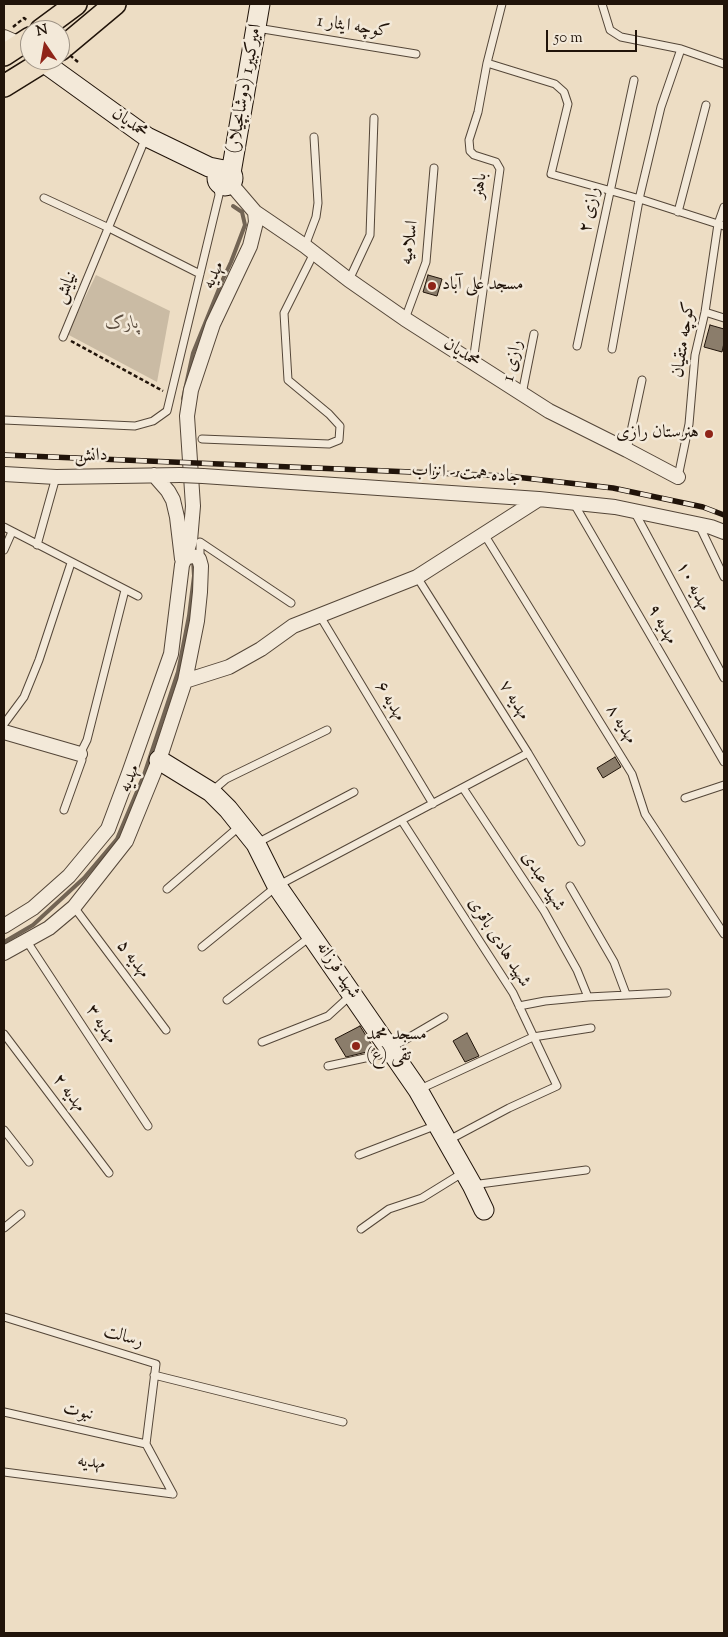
<!DOCTYPE html>
<html>
<head>
<meta charset="utf-8">
<style>
  body { margin:0 }
  #map { position:relative; width:728px; height:1637px; overflow:hidden; background:#edddc4; font-family:"Sorts Mill Goudy",serif }
  canvas { display:block }
  .frame { position:absolute; inset:0; border:5px solid #21140a; pointer-events:none }
  .north { position:absolute; left:20px; top:20px; width:50px; height:50px; box-sizing:border-box; background:#f3e9d9; border:1px solid #9f9486; border-radius:50%; rotate:348deg; font-size:14px; font-weight:700; line-height:20px; text-align:center; color:#21140a }
  .north::after { content:''; display:block; margin:auto; width:18px; height:22px; background:#8f2418; clip-path:polygon(50% 0,100% 100%,50% 72%,0 100%) }
  .scale { position:absolute; left:546px; top:30px; width:91px; height:22px; box-sizing:border-box; border:2px solid #21140a; border-top:0; padding-left:6px; font-size:15px; line-height:18px; white-space:nowrap; color:#21140a; -webkit-text-stroke:4px #f3e9d9; paint-order:stroke }
</style>
</head>
<body>
<div id="map">
<canvas width="728" height="1637"></canvas>
<div class="frame"></div>
<div class="north">N</div>
<div class="scale">50 m</div>
</div>
<script>
const c = document.querySelector('canvas').getContext('2d');
c.lineJoin = 'round';
function fillPath(path, color) { c.fillStyle = color; c.fill(path, 'evenodd'); }
const toPath = rows => new Path2D(rows.map(r => 'M' + r).join(''));
function strokePath(path, color, width, dash) { c.strokeStyle = color; c.lineWidth = width; c.lineCap = dash ? 'butt' : 'round'; c.setLineDash(dash || []); c.stroke(path); }
function drawText(font, color, halo, rows, align = 'center') {
  c.font = font + ' "Sorts Mill Goudy",Amiri,serif'; c.lineWidth = 5; c.setLineDash([]); c.textBaseline = 'middle'; c.strokeStyle = halo; c.fillStyle = color; for (const [text, x, y, turn = 0] of rows) {
    c.save(); c.translate(x, y); c.rotate((+turn || 0) * Math.PI / 180); c.textAlign = isNaN(turn) ? turn : align; if (halo) c.strokeText(text, 0, 0); c.fillText(text, 0, 0); c.restore();
  }
}
const green = toPath([
  [96,275,170,311,157,382,67,334]
]);
const stream = toPath([
  [183,399,193,353,223,279,231,262,245,225,242,212,233,206],
  [4,942,33,925,84,878,117,839,144,775,178,672,189,616,194,576,193,560]
]);
const building = toPath([
  [428,275,442,279,437,296,423,292,428,275],
  [710,325,724,329,724,343,722,352,704,347,710,325],
  [615,757,621,767,603,778,597,768,615,757],
  [360,1026,375,1050,346,1057,335,1039,360,1026],
  [467,1033,479,1056,465,1062,453,1041,467,1033]
]);
const path = toPath([
  [13,27,24,18,28,21],
  [71,341,163,391]
]);
const lane = toPath([
  [602,4,610,30,621,37,681,49,724,64],
  [257,28,416,54],
  [487,63,555,84,564,92,568,104,551,174,640,199,724,226],
  [44,198,109,228,200,274],
  [678,212,706,105],
  [305,246,316,217,318,203,314,137],
  [349,280,370,235,374,118],
  [705,312,724,318],
  [405,319,426,262,434,168],
  [63,337,146,137],
  [577,346,634,80],
  [612,349,640,195,661,107,681,49],
  [473,362,500,169,496,162,474,155,470,151,469,140,478,112,487,63,502,4],
  [522,394,534,334],
  [4,420,135,426,153,421,167,411,219,195,217,182],
  [202,439,329,444,339,440,340,426,329,414,288,380,284,313,314,253],
  [627,450,642,380],
  [678,477,689,424,695,355,705,312,718,224,724,207],
  [573,502,724,762],
  [634,511,724,678],
  [699,525,724,577],
  [4,527,138,596],
  [484,534,632,774,645,814,724,934],
  [37,545,56,477],
  [4,550,12,532],
  [200,560,200,542,291,603],
  [417,577,528,753,581,842],
  [320,616,433,804],
  [4,724,24,697,39,660,71,563],
  [463,788,544,911,577,970,588,997],
  [211,792,226,779,327,730],
  [685,798,724,785],
  [64,810,82,760,80,754,87,740,125,590],
  [402,821,513,993,557,1086,509,1108,447,1141],
  [257,843,354,792],
  [570,886,614,962,626,994],
  [167,889,241,825],
  [74,907,166,1030],
  [26,940,148,1126],
  [202,947,277,886,528,753],
  [227,1000,310,937],
  [519,1006,545,1001,588,997,667,993],
  [4,1034,109,1173],
  [262,1042,328,1016,351,995],
  [328,1066,379,1055,444,1017],
  [418,1090,533,1037,591,1028],
  [4,1130,29,1162],
  [359,1155,437,1125],
  [472,1185,586,1170],
  [4,1228,21,1214],
  [361,1229,389,1209,422,1198,464,1172],
  [4,1317,156,1364,146,1444],
  [154,1375,343,1422],
  [4,1412,146,1444],
  [146,1444,173,1494],
  [4,1472,173,1494]
]);
const street = toPath([
  [4,37,20,44],
  [255,212,305,246,349,280,405,319,549,411,627,450,678,477],
  [4,474,56,477,180,475],
  [154,475,168,491,173,500,177,517,182,559],
  [203,476,539,499,615,507,711,527,724,532],
  [185,558,190,541,193,506,187,416,191,390,213,324,250,246,256,222,255,212,231,184],
  [185,681,229,667,261,649,293,626,417,577,539,499],
  [4,732,80,754],
  [4,926,33,908,69,876,108,829,129,773,171,654,182,565,185,558,192,556,196,557,199,559,201,566,200,592,197,621,185,681,159,760,126,841,74,907,49,928,4,953]
]);
const secondary = toPath([
  [43,62,147,137,209,167,224,170],
  '217 178a8 8 0 1 1 16 0a8 8 0 1 1-16 0Z',
  [231,173,260,4],
  [159,760,211,792,228,809,256,844,277,886,418,1090,472,1185,484,1210]
]);
const primary = toPath([
  [41,30,76,4],
  [60,50,115,4],
  [4,55,30,38],
  [4,86,46,60]
]);
const rail = toPath([
  [4,455,507,476,613,488,703,507,724,515]
]);
const pathBridge = toPath([
  [60,47,78,62]
]);
const streetBridge = toPath([
  [180,475,203,476]
]);
const markers = [
  [432,286,5,"#8f2418"],
  [709,434,5,"#8f2418"],
  [356,1046,5,"#8f2418"]
];
const streetNames = [
  ["کوچه ایثار 1",353,28,9],
  ["امیرکبیر1 (دوشابچیلار)",246,89,-80],
  ["محمدیان",129,124,35],
  ["باهنر",481,186,-83],
  ["رازی ۲",591,210,-78],
  ["اسلاميه",411,243,-82],
  ["مهدیه",215,276,-65],
  ["نیایش",67,288,-67],
  ["کوچه متقیان",685,340,-81],
  ["محمدیان",461,354,33],
  ["رازی 1",514,361,-78],
  ["دانش",91,457,-1],
  ["جاده همت - انزاب",466,475,4],
  ["مهدیه ۱۰",692,587,62],
  ["مهدیه ۹",661,625,60],
  ["مهدیه ۷",513,701,58],
  ["مهدیه ۶",389,702,59],
  ["مهدیه ۸",620,725,58],
  ["مهدیه",131,779,-68],
  ["شهید عبدی",542,882,58],
  ["شهید هادی باقری",498,943,58],
  ["مهدیه ۵",132,960,53],
  ["شهید فرزانه",337,971,56],
  ["مهدیه ۳",100,1025,57],
  ["مهدیه ۲",68,1094,53],
  ["رسالت",123,1338,17],
  ["نبوت",78,1413,13],
  ["مهدیه",91,1464,7]
];
const poiNames = [
  ["مسجد علی آباد",442,286],
  ["هنرستان رازی",699,434,"right"],
  ["مسجد محمد",366,1036],
  ["تقی (ع)",366,1057]
];
const parkNames = [
  ["پارک",122,325]
];
fillPath(green, '#cabba4');
strokePath(stream, '#726454', 4);
fillPath(building, '#8b7d6b');
strokePath(building, '#21140a', 1);
strokePath(lane, '#544638', 9);
strokePath(street, '#544638', 16);
strokePath(secondary, '#21140a', 21);
strokePath(primary, '#21140a', 24);
strokePath(path, '#21140a', 2.5, [4, 2.5]);
strokePath(lane, '#f3e9d9', 7);
strokePath(street, '#f3e9d9', 14);
strokePath(secondary, '#f3e9d9', 19);
strokePath(primary, '#edddc4', 21);
strokePath(rail, '#21140a', 5.5);
strokePath(rail, '#f3e9d9', 4, [11]);
strokePath(streetBridge, '#544638', 16, []);
strokePath(pathBridge, '#21140a', 2.5, [4, 2.5]);
strokePath(streetBridge, '#f3e9d9', 14);
for (const [x, y, r, color] of markers) { const dot = new Path2D(); dot.arc(x, y, r, 0, 2 * Math.PI); c.fillStyle = color; c.fill(dot); strokePath(dot, '#f3e9d9', 2); }
drawText('18px', '#21140a', '#f3e9d9', streetNames);
drawText('18px', '#21140a', '#f3e9d9', poiNames, 'left');
drawText('italic 18px', '#5c4e40', '#f3e9d9', parkNames);
</script>
</body>
</html>
